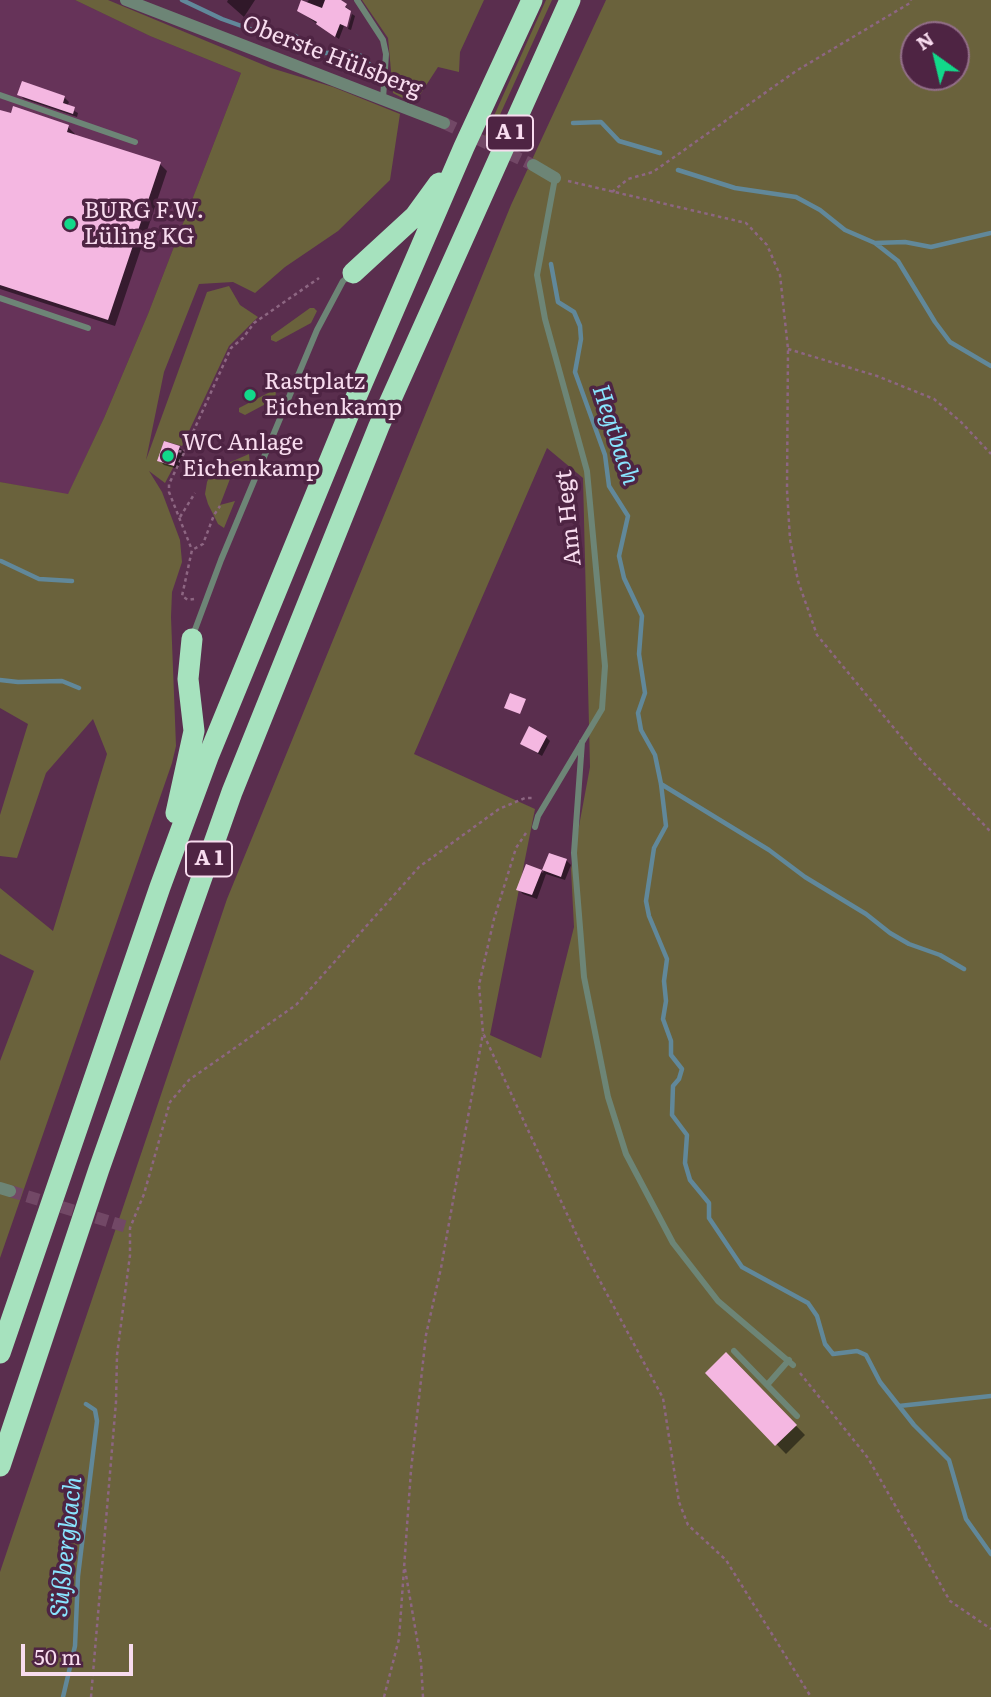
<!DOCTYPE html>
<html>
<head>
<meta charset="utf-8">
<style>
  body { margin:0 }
  #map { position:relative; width:991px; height:1697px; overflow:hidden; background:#5a2e4e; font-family:Literata,serif }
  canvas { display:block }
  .north { position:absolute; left:900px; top:21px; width:70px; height:70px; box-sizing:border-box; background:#4e2443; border:2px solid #926e88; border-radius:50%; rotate:326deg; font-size:19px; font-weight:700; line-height:28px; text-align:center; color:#f8dcef }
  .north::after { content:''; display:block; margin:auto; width:24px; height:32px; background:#12d98a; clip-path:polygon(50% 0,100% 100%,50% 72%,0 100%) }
  .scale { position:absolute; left:21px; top:1644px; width:112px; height:32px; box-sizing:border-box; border:4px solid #f8dcef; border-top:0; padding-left:9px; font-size:21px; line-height:24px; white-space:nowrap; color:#f8dcef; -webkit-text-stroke:5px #4e2443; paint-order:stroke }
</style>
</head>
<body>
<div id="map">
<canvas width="991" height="1697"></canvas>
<div class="north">N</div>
<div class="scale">50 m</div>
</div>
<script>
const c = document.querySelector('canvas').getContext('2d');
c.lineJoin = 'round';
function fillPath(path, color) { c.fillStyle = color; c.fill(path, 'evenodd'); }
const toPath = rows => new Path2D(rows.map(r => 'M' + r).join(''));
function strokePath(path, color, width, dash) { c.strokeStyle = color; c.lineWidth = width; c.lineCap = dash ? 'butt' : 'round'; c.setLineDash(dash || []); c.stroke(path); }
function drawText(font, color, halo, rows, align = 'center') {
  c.font = font + ' Literata,serif'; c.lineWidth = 7; c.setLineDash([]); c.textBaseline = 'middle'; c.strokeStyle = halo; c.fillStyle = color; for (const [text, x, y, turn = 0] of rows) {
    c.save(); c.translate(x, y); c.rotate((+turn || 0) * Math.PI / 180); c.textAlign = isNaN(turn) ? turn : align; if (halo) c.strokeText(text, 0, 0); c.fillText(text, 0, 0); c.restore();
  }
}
const built = toPath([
  [0,0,75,0,150,36,241,73,148,314,104,418,68,495,0,482]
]);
const green = toPath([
  [75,0,108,0,271,68,333,87,400,114,390,180,338,231,285,267,255,293,233,282,199,284,164,372,146,460,207,292,229,286,240,305,258,317,229,346,182,446,164,441,158,461,174,466,165,483,149,471,162,492,180,540,182,562,172,592,171,617,176,746,172,763,0,1258,0,1061,34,971,0,954,0,888,53,931,107,754,93,719,46,773,17,858,0,856,0,815,28,724,0,708,0,482,68,494,104,418,148,314,241,73,150,36],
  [362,0,484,0,460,52,459,72,438,67,414,104,393,93,388,38],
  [546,0,552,0,489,139,484,138],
  [606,0,991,0,991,1697,0,1697,0,1572,227,899,511,205],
  [914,35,956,35,956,77,914,77],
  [547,448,583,478,590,767,571,869,574,927,541,1058,490,1035,535,809,414,754],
  [310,308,314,308,317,311,311,323,276,342,271,340,271,336],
  [270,392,276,392,275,399,245,415,239,412,239,408],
  [249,454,250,464,233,471,220,505,235,501,224,528,218,524,208,504,205,494,207,482,211,473,219,467]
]);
const shadow = toPath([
  [228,0,255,0,244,17,227,2],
  [309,0,337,0,350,10,339,39,299,11],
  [352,14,355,16,351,30,348,29],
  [19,94,64,97,69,102,67,107,78,113,77,117,24,99],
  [0,111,68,127,75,134,75,136,160,164,167,171,115,326,0,289],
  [179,447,184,452,178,469,164,465,159,460],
  [546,737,550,741,542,756,522,744],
  [550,855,566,860,571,865,565,880,546,874,537,899,523,894,518,889,527,867,543,873],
  [726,1354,805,1435,786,1454,707,1373]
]);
const stream = toPath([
  [182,0,222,19,264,34,295,36,325,53,349,52,361,56,371,66],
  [573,123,601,122,619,141,660,153],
  [678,170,735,188,796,197,820,210,845,230,875,243,898,261,935,322,950,342,991,366],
  [875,243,905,242,931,247,991,233],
  [551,264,558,302,574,312,580,326,581,339,575,372,605,455,609,486,628,516,619,556,624,578,642,616,639,654,645,693,638,713,641,730,655,755,661,784,666,826,654,848,646,901,649,916,667,959,664,981,666,1001,663,1019,671,1041,671,1055,682,1069,679,1079,673,1086,672,1115,687,1135,685,1163,690,1180,709,1203,709,1218,742,1267,808,1303,817,1316,825,1344,833,1354,857,1351,866,1355,880,1382,914,1425,949,1460,966,1519,991,1554],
  [1,561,39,579,72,581],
  [0,680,18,682,62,681,79,688],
  [661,784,769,850,805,877,866,914,890,933,909,944,940,955,964,969],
  [899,1406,991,1396],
  [63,1697,75,1646,78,1576,97,1421,95,1410,86,1404]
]);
const building = toPath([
  [301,0,322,8,325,0,341,0,347,4,345,7,351,11,347,27,340,24,335,37,316,24,317,22,297,11],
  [22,81,65,96,63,103,75,107,73,114,17,95],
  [13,106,69,125,67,132,161,162,108,320,0,285,0,110,11,113],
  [164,441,180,446,174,466,157,461],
  [510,693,526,699,520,714,504,708],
  [529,726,547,736,538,753,520,744],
  [549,853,567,859,561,877,542,870],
  [526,864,542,870,532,895,516,890],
  [726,1352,797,1425,775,1446,705,1373]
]);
const minorTunnel = toPath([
  [444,123,533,165],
  [10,1191,130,1228]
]);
const path = toPath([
  [568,181,746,223,767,245,780,275,788,349,787,490,790,539,798,581,817,635,917,756,991,832],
  [612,192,628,179,653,172,796,71,910,3,911,0],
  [788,349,877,376,934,399,961,422,991,454],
  [178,451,184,452,231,348,243,338,254,323,319,278],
  [184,453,169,484,169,492,192,550],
  [180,517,195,493],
  [194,599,188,600,182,596,192,550,203,544,214,515,220,506],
  [526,833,516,848,494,919,479,985,483,1033,586,1255,663,1398,679,1502,688,1525,726,1560,811,1697],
  [800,1373,868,1458,950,1601,991,1629],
  [405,1569,421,1662,423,1697],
  [91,1697,116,1402,117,1355,130,1255,130,1228,144,1194,170,1102,189,1080,296,1005,419,867,499,809,525,798,535,798],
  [384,1697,399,1639,411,1470,426,1335,441,1268,483,1033]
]);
const service = toPath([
  [357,0,383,40,386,54,383,99],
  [0,95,135,142],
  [0,298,88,328],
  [193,635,221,560,317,330,343,281,352,274],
  [582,742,574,853,584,977,608,1097,626,1154,673,1243,718,1301,793,1365],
  [535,827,538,816,602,709,605,666,587,471,545,319,537,275,555,178],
  [734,1351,797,1416],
  [767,1385,789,1360]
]);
const minor = toPath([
  [126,0,444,123],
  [533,165,555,178],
  [0,1188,10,1191]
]);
const motorway = toPath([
  [353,273,415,216,439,183],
  [176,813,194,731,188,679,192,639],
  [0,1353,160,887,208,757,348,416,464,147,532,0],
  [0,1466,99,1169,232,792,379,426,570,0]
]);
const markers = [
  [70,224,7,"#12d98a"],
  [250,395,7,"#12d98a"],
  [168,456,7,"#12d98a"]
];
const shields = [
  [510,133,46],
  [209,859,46]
];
const shieldNames = [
  ["A 1",510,133],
  ["A 1",209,859]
];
const streetNames = [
  ["Oberste Hülsberg",332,57,21],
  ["Am Hegt",569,518,-96]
];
const poiNames = [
  ["BURG F.W.",84,211],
  ["Lüling KG",84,237],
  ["Rastplatz",264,382],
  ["Eichenkamp",264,408],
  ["WC Anlage",182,443],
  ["Eichenkamp",182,469]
];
const waterNames = [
  ["Hegtbach",615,435,72],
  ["Süßbergbach",67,1547,-84]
];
fillPath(built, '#663359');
fillPath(green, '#6a623c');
fillPath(shadow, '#0007');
strokePath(stream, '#61889a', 4.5);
fillPath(building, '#f4b7e1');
strokePath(minorTunnel, '#724866', 12, [12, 6]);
strokePath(path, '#8d6682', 2.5, [3.5, 3.5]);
strokePath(service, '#6d8576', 6);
strokePath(minor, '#6d8576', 12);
strokePath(motorway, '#a6e2be', 21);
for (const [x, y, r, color] of markers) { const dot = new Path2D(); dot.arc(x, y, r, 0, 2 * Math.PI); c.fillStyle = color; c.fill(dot); strokePath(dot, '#4e2443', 2.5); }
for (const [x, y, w] of shields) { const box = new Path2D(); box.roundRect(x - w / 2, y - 17.5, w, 35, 5); c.fillStyle = '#4e2443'; c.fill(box); strokePath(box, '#f8dcef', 2); }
drawText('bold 21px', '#f8dcef', null, shieldNames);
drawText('23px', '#f8dcef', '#4e2443', streetNames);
drawText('23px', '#f8dcef', '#4e2443', poiNames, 'left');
drawText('italic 24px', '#88e4fe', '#4e2443', waterNames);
</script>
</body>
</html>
